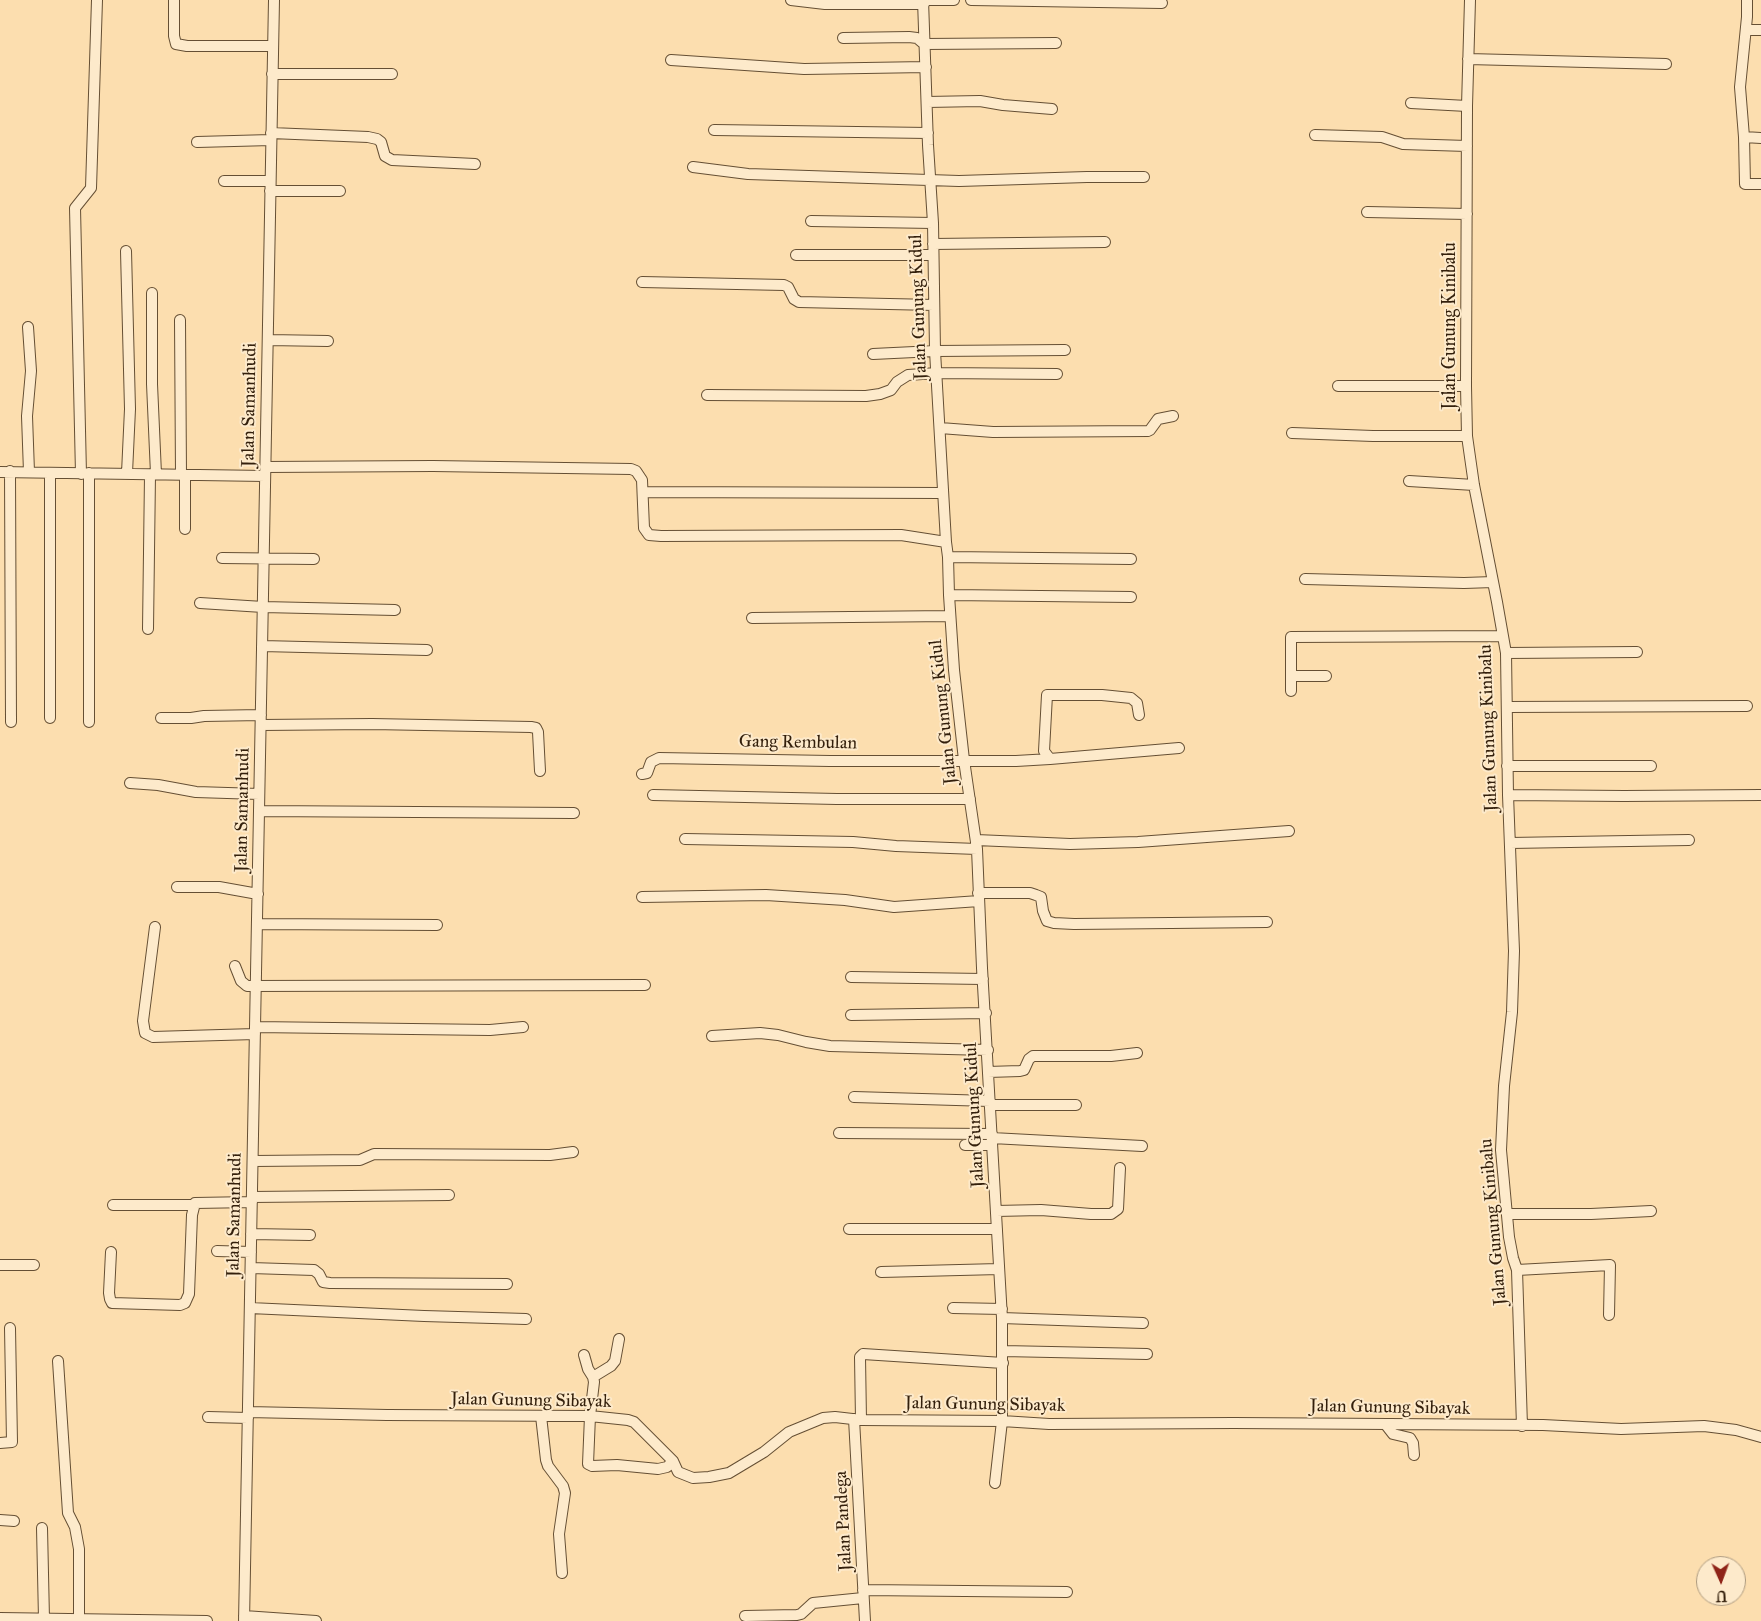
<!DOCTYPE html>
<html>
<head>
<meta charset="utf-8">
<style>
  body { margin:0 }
  #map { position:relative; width:1761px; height:1621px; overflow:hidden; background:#fcdeaf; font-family:"IM FELL Great Primer",serif }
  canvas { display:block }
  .north { position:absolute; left:1696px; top:1556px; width:50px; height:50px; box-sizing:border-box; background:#fdeacb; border:1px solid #ac997e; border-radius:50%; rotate:178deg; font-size:14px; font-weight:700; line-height:20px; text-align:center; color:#331f0b }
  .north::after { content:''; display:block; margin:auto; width:18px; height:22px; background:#8f2418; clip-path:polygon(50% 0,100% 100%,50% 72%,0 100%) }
</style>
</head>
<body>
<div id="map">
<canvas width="1761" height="1621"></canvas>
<div class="north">U</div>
</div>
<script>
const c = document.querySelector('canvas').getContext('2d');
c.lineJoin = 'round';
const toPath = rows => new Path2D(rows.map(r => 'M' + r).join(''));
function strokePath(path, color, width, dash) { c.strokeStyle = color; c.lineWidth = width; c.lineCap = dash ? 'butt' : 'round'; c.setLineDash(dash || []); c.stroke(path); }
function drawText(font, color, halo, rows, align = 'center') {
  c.font = font + ' "IM FELL Great Primer",serif'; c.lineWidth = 4; c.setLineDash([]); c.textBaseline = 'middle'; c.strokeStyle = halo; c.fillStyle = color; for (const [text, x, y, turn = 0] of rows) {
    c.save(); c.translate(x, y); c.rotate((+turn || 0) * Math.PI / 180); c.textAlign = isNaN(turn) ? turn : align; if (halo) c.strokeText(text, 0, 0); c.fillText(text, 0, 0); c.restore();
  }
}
const minor = toPath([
  [174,0,174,36,176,44,187,46,273,46],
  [791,0,825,4,924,4],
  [923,0,928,145,933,223,935,351,946,542,948,557,949,595,954,670,964,760,977,849,982,968,1002,1318,1002,1421,995,1483],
  [923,0,954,0],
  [971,0,1162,3],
  [1470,0,1467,106,1466,386,1467,436,1474,485,1497,602,1506,653,1508,795,1514,951,1512,1012,1504,1086,1501,1150,1509,1237,1513,1258,1517,1270,1522,1426],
  [1747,0,1747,17,1740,87,1744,137,1761,138],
  [1746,30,1761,30],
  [843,38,909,37,917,38,924,44,1056,43],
  [1468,59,1666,64],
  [671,60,804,69,926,67],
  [272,74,392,74],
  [927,102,980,101,1003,105,1052,109],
  [1411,103,1467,106],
  [714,130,928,133],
  [271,133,368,137,377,139,381,142,385,156,392,160,475,164],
  [1315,135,1382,137,1403,144,1467,146],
  [1744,137,1745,184,1761,184],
  [197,142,271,140],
  [693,167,748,174,959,181,1087,177,1144,177],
  [224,181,270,181],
  [270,191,340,191],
  [1367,212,1467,214],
  [811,221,933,223],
  [933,244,1105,242],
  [126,251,130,409,127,473],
  [796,255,933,255],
  [642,282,784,285,788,287,794,299,799,302,934,305],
  [152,293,152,384,156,474],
  [180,320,181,475],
  [28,327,31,371,27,416,29,472],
  [268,340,328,341],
  [873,354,935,351,1065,350],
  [1338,386,1466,386],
  [707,395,866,396,880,394,891,390,897,382,908,375,937,373,1057,374],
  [940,428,993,432,1148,431,1150,430,1158,419,1173,416],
  [1292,433,1373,436,1467,436],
  [265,467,433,466,631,469,636,471,642,480,644,528,649,535,661,536,901,535,946,542],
  [10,471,11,722],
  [0,472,265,476],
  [50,473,50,718],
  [89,473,89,722],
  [81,474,75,208,91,188,97,0],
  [1409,481,1474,485],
  [643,492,943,493],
  [185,529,185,475],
  [948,557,1131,559],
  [222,558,314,559],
  [1305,579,1464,583,1493,582],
  [949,595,1131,597],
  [200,603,263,607,395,610],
  [752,618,950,616],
  [148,629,150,475],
  [262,646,427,650],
  [1506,653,1637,652],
  [1291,676,1326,676],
  [1291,691,1291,637,1502,636],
  [1507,707,1747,706],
  [161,718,191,718,204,716,261,715],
  [261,725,372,724,531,727,536,728,538,732,540,771],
  [1050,759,1179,748],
  [1507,766,1651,766],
  [642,774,647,773,651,762,659,758,830,761,1016,761,1050,759,1044,751,1047,695,1102,695,1131,698,1137,703,1139,715],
  [130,783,158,785,196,792,259,794],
  [653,795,837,799,970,799],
  [1508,795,1624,796,1761,795],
  [259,811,574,813],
  [685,839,853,842,896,846,977,849],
  [976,840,1070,844,1138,842,1289,831],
  [1510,843,1689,840],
  [177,887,219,887,258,894],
  [978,893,1030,893,1036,895,1041,897,1043,911,1047,921,1054,923,1074,924,1267,922],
  [642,897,766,895,845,900,894,907,979,901],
  [257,924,437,925],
  [155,927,143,1021,145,1033,153,1037,255,1034],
  [235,966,241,981,247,986,645,985],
  [851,977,983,979],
  [851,1015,986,1013],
  [255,1027,490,1030,523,1027],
  [712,1036,760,1033,778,1035,806,1042,830,1046,988,1050],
  [988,1072,1020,1071,1024,1070,1029,1059,1033,1056,1111,1056,1137,1053],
  [854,1097,990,1101],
  [991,1105,1076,1105],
  [839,1133,992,1134],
  [992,1138,1142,1146],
  [965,1145,992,1145],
  [253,1161,360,1160,374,1154,550,1155,573,1152],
  [252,1197,449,1195],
  [113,1205,194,1205],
  [996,1211,1041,1210,1091,1214,1111,1214,1118,1209,1120,1168],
  [1507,1214,1591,1214,1651,1211],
  [849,1229,997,1229],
  [251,1234,310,1235],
  [217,1251,251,1252],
  [111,1252,109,1293,110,1299,112,1303,180,1305,185,1303,189,1294,192,1215,195,1203,252,1202],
  [0,1265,34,1265],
  [251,1268,314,1270,319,1274,323,1282,330,1283,507,1284],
  [1517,1270,1610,1265,1609,1315],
  [881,1272,999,1269],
  [250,1308,424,1316,526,1319],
  [953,1308,1002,1309],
  [1002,1318,1143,1323],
  [1003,1351,1147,1354],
  [584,1355,588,1369,593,1377,594,1382,590,1416,588,1464,592,1466,617,1465,658,1469,667,1467,673,1461],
  [58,1361,68,1513,75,1527,79,1549,79,1620],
  [593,1377,611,1366,615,1361,619,1339],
  [248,1412,387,1415,590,1416,628,1420,634,1422,673,1461,678,1472,693,1478,709,1477,729,1473,764,1452,789,1432,823,1418,835,1417,861,1420,1002,1421,1049,1424,1234,1423,1543,1425,1621,1429,1704,1426,1736,1430,1761,1437],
  [541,1416,546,1460,548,1466,563,1486,565,1493,559,1534,562,1573],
  [208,1417,248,1418],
  [854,1419,865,1621],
  [861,1420,860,1357,863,1354,1003,1363],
  [1386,1425,1393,1434,1410,1438,1413,1443,1414,1455],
  [0,1443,12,1442,10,1328],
  [0,1520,14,1521],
  [42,1528,44,1619],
  [863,1590,1067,1592],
  [244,1616,316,1621],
  [745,1616,797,1615,801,1614,813,1603,863,1598],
  [0,1618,207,1621],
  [244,1621,274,0]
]);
const streetNames = [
  ["Jalan Gunung Kidul",919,307,-92],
  ["Jalan Gunung Kinibalu",1451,326,-90],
  ["Jalan Samanhudi",250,405,-89],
  ["Jalan Gunung Kidul",944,712,-96],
  ["Jalan Gunung Kinibalu",1489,728,-92],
  ["Gang Rembulan",798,743,1],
  ["Jalan Samanhudi",243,810,-89],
  ["Jalan Gunung Kidul",975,1115,-93],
  ["Jalan Samanhudi",235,1215,-89],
  ["Jalan Gunung Kinibalu",1494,1222,-95],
  ["Jalan Gunung Sibayak",531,1401,1],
  ["Jalan Gunung Sibayak",985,1405,1],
  ["Jalan Gunung Sibayak",1390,1408,1],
  ["Jalan Pandega",844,1521,-93]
];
strokePath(minor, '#654f34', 12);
strokePath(minor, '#fdeacb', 10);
drawText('18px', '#331f0b', '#fdeacb', streetNames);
</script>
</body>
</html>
